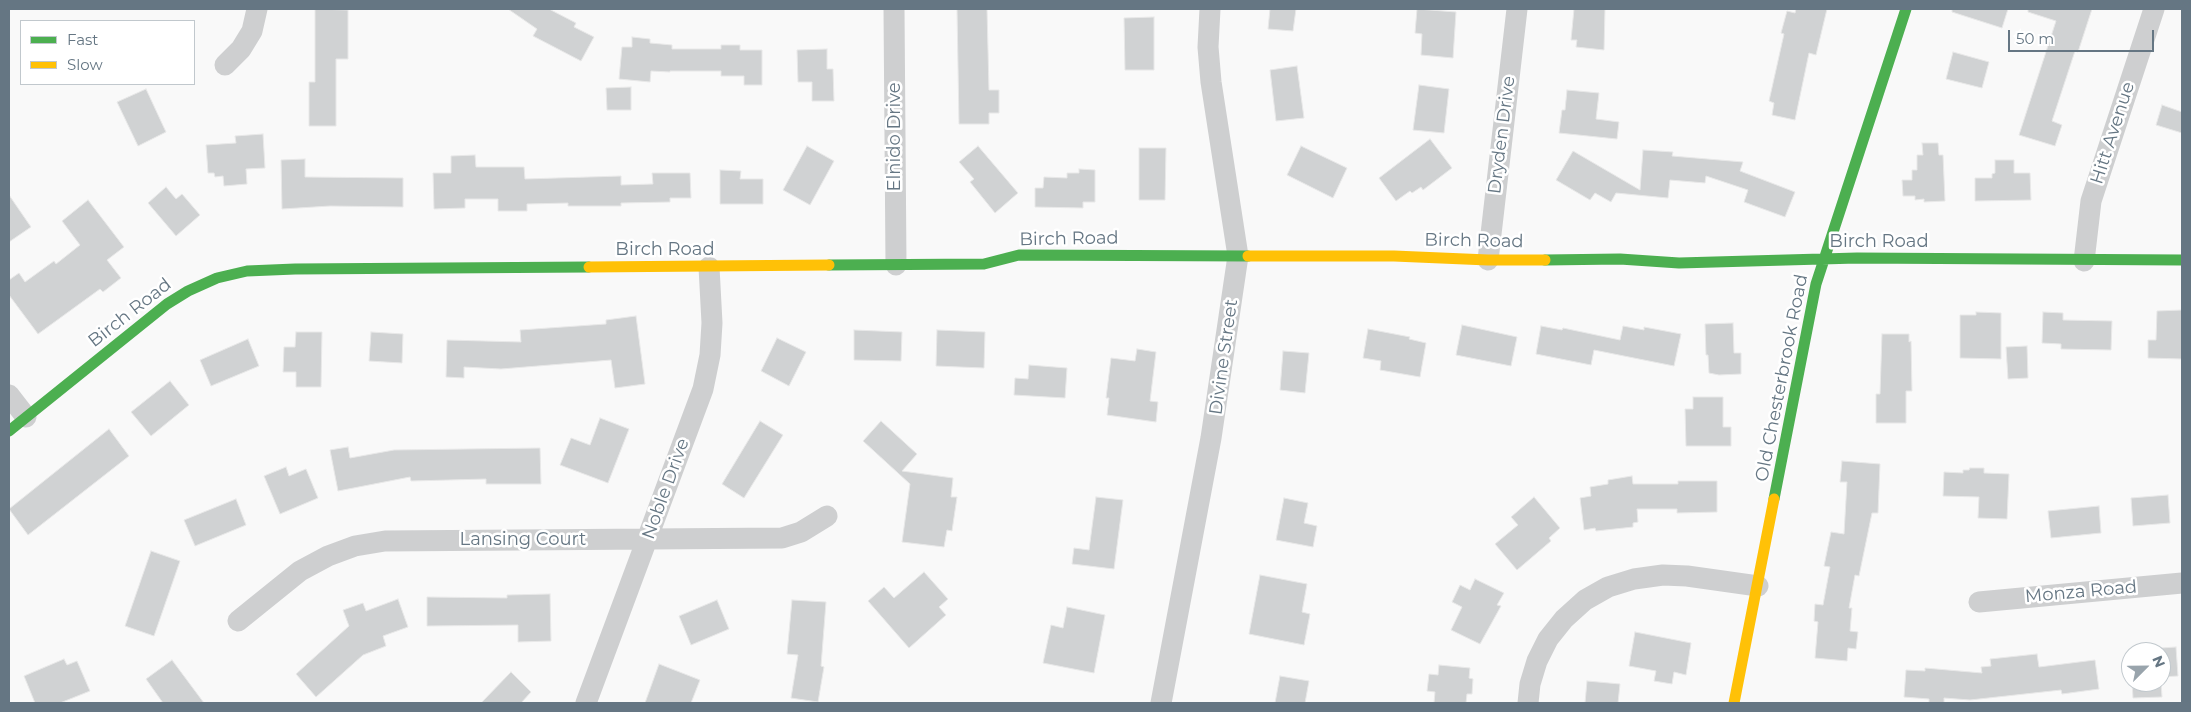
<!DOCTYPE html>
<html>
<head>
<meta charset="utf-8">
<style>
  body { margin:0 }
  #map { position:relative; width:2191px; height:712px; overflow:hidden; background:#f9f9f9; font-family:Montserrat,sans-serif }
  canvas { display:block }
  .frame { position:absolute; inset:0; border:10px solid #657683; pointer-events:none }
  .legend { position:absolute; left:20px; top:20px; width:175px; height:65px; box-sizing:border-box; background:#fff; border:1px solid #c1c8cd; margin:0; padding:6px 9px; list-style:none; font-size:15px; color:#657683 }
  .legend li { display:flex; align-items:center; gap:10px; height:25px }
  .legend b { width:25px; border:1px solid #c1c8cd }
  .north { position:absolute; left:2121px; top:642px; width:50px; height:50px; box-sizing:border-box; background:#fff; border:1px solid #c1c8cd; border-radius:50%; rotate:67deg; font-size:14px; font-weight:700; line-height:20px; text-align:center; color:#657683 }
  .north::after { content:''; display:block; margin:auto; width:18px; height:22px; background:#99a4ac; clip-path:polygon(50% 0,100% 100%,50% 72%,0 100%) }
  .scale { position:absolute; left:2008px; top:30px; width:146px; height:22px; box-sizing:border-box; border:2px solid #657683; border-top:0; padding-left:6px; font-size:15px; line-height:18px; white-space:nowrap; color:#657683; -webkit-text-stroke:4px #fff; paint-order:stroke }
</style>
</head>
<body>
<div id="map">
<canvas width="2191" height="712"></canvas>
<div class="frame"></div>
<ul class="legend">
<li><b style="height:6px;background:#4caf50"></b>Fast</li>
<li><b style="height:6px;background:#ffc107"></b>Slow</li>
</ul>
<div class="north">N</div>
<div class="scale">50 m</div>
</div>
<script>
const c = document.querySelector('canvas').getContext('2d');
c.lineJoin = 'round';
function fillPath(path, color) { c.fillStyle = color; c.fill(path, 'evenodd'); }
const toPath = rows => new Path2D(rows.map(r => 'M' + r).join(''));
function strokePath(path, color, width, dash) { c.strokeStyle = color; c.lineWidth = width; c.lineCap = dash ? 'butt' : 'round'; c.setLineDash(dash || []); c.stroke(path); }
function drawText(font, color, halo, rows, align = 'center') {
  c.font = font + ' Montserrat,sans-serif'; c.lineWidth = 5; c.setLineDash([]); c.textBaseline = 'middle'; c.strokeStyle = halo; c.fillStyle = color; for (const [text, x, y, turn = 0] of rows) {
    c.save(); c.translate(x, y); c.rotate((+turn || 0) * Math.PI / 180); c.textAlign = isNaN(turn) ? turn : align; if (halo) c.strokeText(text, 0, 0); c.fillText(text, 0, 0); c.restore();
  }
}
const building = toPath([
  [315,9,348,10,348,59,336,59,336,126,309,126,309,82,315,82,315,9],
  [508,9,549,9,576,23,574,27,594,37,581,61,533,36,537,29,508,9],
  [957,9,987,9,989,90,999,90,999,113,989,113,989,124,959,124,957,9],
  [1270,9,1296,9,1293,31,1268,29,1270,9],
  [1417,9,1456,12,1453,58,1421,55,1422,34,1415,33,1417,9],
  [1574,9,1605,9,1604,50,1576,47,1577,40,1571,40,1574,9],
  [1796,9,1827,9,1816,55,1809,53,1795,120,1772,115,1774,103,1769,101,1784,34,1781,33,1787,11,1795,13,1796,9],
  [1952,9,2008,9,2002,28,1952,12,1952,9],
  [2028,9,2092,9,2078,52,2075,51,2052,121,2062,125,2055,146,2019,135,2056,21,2028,12,2028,9],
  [1154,17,1154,70,1125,70,1124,18,1154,17],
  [632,37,650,39,650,43,672,45,672,49,721,49,721,45,740,45,740,50,762,50,762,85,744,85,744,76,721,76,721,71,670,71,670,72,651,71,650,82,619,79,622,47,632,47,632,37],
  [827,49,827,69,833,69,834,101,812,101,812,82,798,82,797,50,827,49],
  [1953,52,1989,62,1982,88,1946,79,1953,52],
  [1297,66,1304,118,1276,121,1270,70,1297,66],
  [1419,85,1449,89,1444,133,1413,130,1419,85],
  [631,87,631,110,607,110,606,88,631,87],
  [146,89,166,132,138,146,117,102,146,89],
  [1567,90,1599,93,1596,119,1619,122,1617,139,1559,133,1562,110,1565,110,1567,90],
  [2162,105,2182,112,2182,133,2156,125,2162,105],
  [263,134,265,168,246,169,247,184,224,186,223,176,215,177,214,173,208,173,206,145,236,143,235,136,263,134],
  [1430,139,1452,168,1423,190,1421,187,1412,193,1410,191,1396,201,1379,178,1430,139],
  [1922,143,1938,143,1939,155,1943,155,1945,201,1924,202,1924,199,1915,200,1915,196,1903,196,1902,180,1912,180,1912,170,1917,170,1917,155,1923,155,1922,143],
  [807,146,834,161,810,205,783,190,807,146],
  [978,146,1018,193,995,213,970,182,974,179,959,162,978,146],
  [1301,146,1347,168,1333,198,1287,175,1301,146],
  [1139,148,1166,148,1165,200,1139,200,1139,148],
  [1643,150,1673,152,1672,156,1743,162,1740,171,1795,192,1785,217,1744,202,1748,190,1706,176,1705,183,1670,180,1668,198,1616,193,1611,202,1595,193,1590,200,1556,180,1573,151,1640,190,1643,150],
  [475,155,476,167,524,167,525,179,621,176,621,185,653,184,652,173,690,173,691,198,670,198,670,202,621,203,621,206,568,206,568,203,527,204,527,211,498,211,498,199,465,199,465,208,434,209,433,173,451,173,451,156,475,155],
  [305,159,305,177,403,178,403,207,330,206,282,209,281,160,305,159],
  [1995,160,2014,160,2014,173,2030,173,2031,200,1975,201,1975,178,1992,178,1992,174,1995,173,1995,160],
  [1079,169,1095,170,1095,202,1083,202,1083,208,1035,207,1035,188,1043,188,1044,177,1067,178,1067,173,1079,173,1079,169],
  [720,170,741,171,740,179,763,179,763,204,720,204,720,170],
  [166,187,176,199,182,194,200,215,176,236,148,203,166,187],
  [9,195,31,227,9,242,9,195],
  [88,200,124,247,107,260,121,278,103,292,100,289,38,334,9,295,9,280,19,273,25,282,54,261,56,264,80,245,62,221,88,200],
  [2182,310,2182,359,2148,358,2148,340,2156,340,2157,311,2182,310],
  [1976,312,2001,313,2001,359,1960,358,1960,315,1976,315,1976,312],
  [2043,312,2063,313,2063,320,2112,321,2111,350,2061,349,2061,344,2042,343,2043,312],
  [636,316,645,384,615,388,611,360,501,369,464,367,464,378,446,377,447,340,521,342,520,330,606,324,606,320,636,316],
  [1733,323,1734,353,1741,353,1741,374,1719,375,1709,373,1708,355,1706,355,1705,324,1733,323],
  [1462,325,1517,337,1511,366,1456,355,1462,325],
  [1541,326,1562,330,1563,328,1620,340,1623,326,1644,330,1644,327,1681,334,1674,366,1594,350,1591,365,1536,354,1541,326],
  [1368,329,1410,337,1409,339,1426,343,1420,377,1380,370,1381,361,1363,358,1368,329],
  [854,330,902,332,901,361,854,360,854,330],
  [937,330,985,332,984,368,936,366,937,330],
  [296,332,322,332,321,387,296,387,296,372,283,372,284,347,295,347,296,332],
  [371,332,403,334,402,363,369,361,371,332],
  [1882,334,1909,334,1909,342,1911,341,1912,391,1906,391,1906,423,1876,423,1876,394,1880,394,1882,334],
  [777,338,806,352,789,386,761,371,777,338],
  [248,339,259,366,211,386,200,360,248,339],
  [2027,346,2028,378,2008,379,2006,347,2027,346],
  [1137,349,1156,352,1150,401,1158,402,1156,422,1107,415,1109,398,1106,398,1111,358,1135,361,1137,349],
  [1283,351,1309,353,1305,393,1280,390,1283,351],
  [1029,365,1067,368,1065,398,1014,395,1015,378,1028,379,1029,365],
  [170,381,189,405,151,436,131,412,170,381],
  [1693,397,1723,397,1723,427,1731,427,1731,446,1686,446,1685,409,1693,409,1693,397],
  [600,418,629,429,608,483,560,465,571,438,590,445,600,418],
  [760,421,783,435,744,498,722,484,760,421],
  [881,421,917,454,902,471,953,478,951,497,957,497,952,531,947,530,944,547,902,542,910,484,863,441,881,421],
  [109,429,129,456,28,535,9,509,109,429],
  [348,447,350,458,394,450,540,448,541,484,486,484,486,479,411,481,410,477,338,491,330,450,348,447],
  [1842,461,1880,464,1878,513,1872,513,1859,576,1855,575,1849,608,1852,608,1850,631,1858,632,1856,649,1848,648,1847,661,1815,658,1818,622,1814,621,1815,604,1823,605,1830,567,1824,566,1831,532,1844,534,1847,482,1840,482,1842,461],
  [286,467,289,476,306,469,318,498,280,514,264,476,286,467],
  [1970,468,1984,468,1984,473,2009,474,2007,519,1978,518,1979,497,1943,496,1944,472,1963,473,1963,470,1969,470,1970,468],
  [1632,476,1633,484,1678,484,1678,481,1717,481,1717,512,1677,513,1677,509,1637,509,1638,522,1633,523,1633,527,1596,531,1595,528,1584,530,1580,498,1591,496,1590,487,1608,484,1608,480,1632,476],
  [2168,495,2170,523,2133,526,2131,498,2168,495],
  [1096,497,1123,500,1114,569,1072,564,1074,548,1089,550,1096,497],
  [1534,497,1560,528,1549,538,1551,541,1517,570,1495,544,1518,525,1511,517,1534,497],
  [1284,498,1308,503,1304,523,1317,526,1313,547,1276,540,1284,498],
  [236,499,246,525,195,546,184,520,236,499],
  [2099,506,2101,533,2051,538,2048,511,2099,506],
  [151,551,180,561,154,636,125,626,151,551],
  [924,572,948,599,939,607,946,615,909,648,868,601,884,587,894,598,924,572],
  [1260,575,1307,584,1302,612,1310,614,1304,645,1249,634,1260,575],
  [1475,579,1504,593,1497,605,1501,606,1480,644,1451,630,1462,607,1452,602,1460,585,1470,590,1475,579],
  [550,594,551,641,518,642,518,625,427,626,427,597,507,598,507,595,550,594],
  [398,599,408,627,383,636,386,646,363,655,316,697,296,674,349,626,343,610,363,603,366,611,398,599],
  [717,600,729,629,691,645,679,616,717,600],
  [792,600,826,602,821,666,824,667,818,702,791,698,798,655,787,654,792,600],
  [1067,607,1105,615,1094,673,1043,663,1051,625,1063,628,1067,607],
  [1635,632,1691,643,1686,675,1674,672,1672,684,1654,681,1656,671,1629,666,1635,632],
  [2176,647,2178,676,2161,677,2161,648,2176,647],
  [2037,654,2039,667,2095,660,2099,689,2062,694,2061,690,1970,700,1944,698,1944,703,1929,703,1929,699,1904,697,1906,670,1925,671,1925,668,1982,673,1981,667,1991,666,1990,659,2037,654],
  [64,659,67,665,77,661,90,691,60,703,35,703,24,676,64,659],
  [172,660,204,703,163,703,146,679,172,660],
  [659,664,700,680,691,703,645,703,659,664],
  [1439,665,1470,668,1469,678,1473,679,1472,694,1467,694,1466,703,1434,703,1435,692,1427,691,1429,674,1438,675,1439,665],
  [511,672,531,692,521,703,481,703,511,672],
  [1280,676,1309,681,1305,703,1275,703,1280,676],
  [1587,681,1620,684,1618,703,1585,703,1587,681],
  [2132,682,2161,682,2162,697,2133,698,2132,682]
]);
const street = toPath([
  [894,9,896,265],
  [225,65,241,49,252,31,257,9],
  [1488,260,1517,9],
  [2084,261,2091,201,2154,9],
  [9,395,26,417],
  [1979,602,2182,583],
  [238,621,300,571,328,556,355,546,385,541,782,538,801,532,827,516],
  [586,703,703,389,710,355,712,323,709,267],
  [1161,703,1211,438,1238,256,1211,82,1208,47,1210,9],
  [1528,703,1530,684,1537,661,1548,639,1564,619,1585,600,1608,587,1634,579,1663,575,1687,576,1758,586]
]);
const fast = toPath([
  [1545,260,1620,259,1679,263,1857,258,2182,260],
  [829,265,984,264,1019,255,1248,256],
  [9,431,167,304,188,291,217,278,247,271,295,269,589,267],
  [1774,499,1816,284,1906,9]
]);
const slow = toPath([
  [1248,256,1394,256,1488,260,1545,260],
  [589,267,829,265],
  [1734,703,1774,499]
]);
const streetNames = [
  ["Hitt Avenue",2113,133,-72],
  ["Dryden Drive",1502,135,-83],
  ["Elnido Drive",895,137,-90],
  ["Birch Road",1069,239,-1],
  ["Birch Road",1474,241,1],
  ["Birch Road",1879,242],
  ["Birch Road",665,250],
  ["Birch Road",130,313,-38],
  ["Divine Street",1224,357,-82],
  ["Old Chesterbrook Road",1782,378,-79],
  ["Noble Drive",666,489,-70],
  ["Lansing Court",523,540],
  ["Monza Road",2081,592,-5]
];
fillPath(building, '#d0d2d3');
strokePath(building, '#e8e8e8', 1);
strokePath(street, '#cecfd0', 21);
strokePath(fast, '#4caf50', 11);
strokePath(slow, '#ffc107', 11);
drawText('18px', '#657683', '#fff', streetNames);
</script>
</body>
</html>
